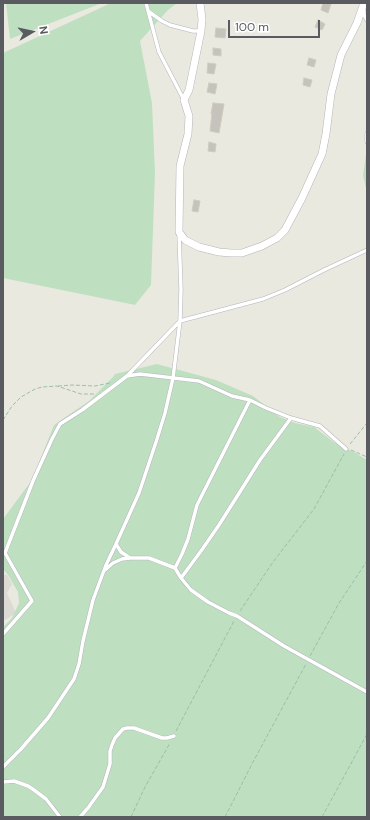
<!DOCTYPE html>
<html>
<head>
<meta charset="utf-8">
<style>
  body { margin:0 }
  #map { position:relative; width:370px; height:820px; overflow:hidden; background:#eae9e0; font-family:"DM Sans",sans-serif }
  canvas { display:block }
  .frame { position:absolute; inset:0; border:4px solid #595b60; pointer-events:none }
  .north { position:absolute; left:12px; top:12px; width:40px; height:40px; -webkit-text-stroke:3px #fff; paint-order:stroke; rotate:81deg; font-size:11px; font-weight:700; line-height:16px; text-align:center; color:#595b60 }
  .north::after { content:''; display:block; margin:auto; width:14px; height:18px; background:#595b60; clip-path:polygon(50% 0,100% 100%,50% 72%,0 100%) }
  .scale { position:absolute; left:228px; top:20px; width:92px; height:18px; box-sizing:border-box; border:2px solid #595b60; border-top:0; padding-left:5px; font-size:12px; line-height:14px; white-space:nowrap; color:#595b60; -webkit-text-stroke:3px #fff; paint-order:stroke }
</style>
</head>
<body>
<div id="map">
<canvas width="370" height="820"></canvas>
<div class="frame"></div>
<div class="north">N</div>
<div class="scale">100 m</div>
</div>
<script>
const c = document.querySelector('canvas').getContext('2d');
c.lineJoin = 'round';
function fillPath(path, color) { c.fillStyle = color; c.fill(path, 'evenodd'); }
const toPath = rows => new Path2D(rows.map(r => 'M' + r).join(''));
function strokePath(path, color, width, dash) { c.strokeStyle = color; c.lineWidth = width; c.lineCap = dash ? 'butt' : 'round'; c.setLineDash(dash || []); c.stroke(path); }
const industrial = toPath([
  [3,575,7,575,12,584,7,593,16,613,5,620,3,618]
]);
const green = toPath([
  [6,3,102,3,10,39],
  [111,3,177,3,168,10,140,41,152,103,155,173,151,285,135,305,3,278,3,53],
  [367,148,367,193,363,175],
  [157,364,216,380,253,396,280,417,295,423,314,427,335,443,354,452,367,460,367,817,3,817,3,627,12,618,19,603,18,592,8,575,3,569,3,519,32,480,54,425,89,401,113,377,115,374]
]);
const building = toPath([
  [323,3,329,3,331,4,328,13,321,10,323,3],
  [318,20,325,24,322,30,315,27,318,20],
  [216,28,226,29,225,38,215,37,216,28],
  [213,48,221,49,221,56,213,55,213,48],
  [309,58,316,60,314,67,307,65,309,58],
  [208,63,216,64,214,74,207,73,208,63],
  [304,78,312,80,310,87,303,85,304,78],
  [209,83,217,84,215,94,207,92,209,83],
  [213,103,224,104,219,133,210,131,212,114,211,114,213,103],
  [209,142,216,144,215,152,208,151,209,142],
  [194,200,200,201,198,212,192,211,194,200]
]);
const path = toPath([
  [58,386,72,385,95,386,110,383],
  [3,420,12,406,21,397,35,389,42,387,57,386,81,394,94,394],
  [350,444,367,423],
  [351,450,367,457],
  [240,611,273,562,314,509,344,454],
  [310,656,339,603,367,561],
  [176,731,234,621],
  [131,817,145,787,170,743],
  [225,817,253,762,306,664],
  [322,817,367,734]
]);
const lane = toPath([
  [146,3,159,52,184,100],
  [148,11,162,21,170,25,193,31,200,31],
  [364,11,364,15,367,20],
  [367,133,367,142],
  [127,376,180,321,263,299,285,290,324,270,367,250],
  [116,544,121,552,130,558],
  [175,568,182,554,188,539,197,505,250,400],
  [105,570,113,563,122,559,130,558,149,558,175,568,181,578,191,590,208,602,229,613,237,616,284,646,367,692],
  [181,578,201,551,219,525,260,460,291,418],
  [3,634,32,601,5,553,33,481,52,439,60,424,82,410,127,376,140,374,199,381,232,396,250,400,266,408,291,418,320,426,346,449],
  [3,767,21,749,48,718,74,679,79,664,83,641,93,600,106,565,116,544,139,493,157,439,165,413,173,378,180,321,181,290,179,233],
  [3,782,14,781,28,786,34,790,46,799,60,817],
  [80,817,88,808,103,787,110,764,110,751,112,745,115,738,123,729,127,728,134,728,162,738,167,738,174,736]
]);
const street = toPath([
  [200,3,202,19,201,31,189,90,184,100,189,116,188,134,180,166,179,232,185,240,199,247,219,252,231,253,242,253,262,246,277,238,285,230,302,198,322,154,326,134,331,94,341,55,357,23,364,3]
]);
fillPath(industrial, '#dcdad4');
fillPath(green, '#bee0c1');
fillPath(building, '#c6c3bd');
strokePath(building, '#cecbbf', 1);
strokePath(lane, '#b3b5ba', 4.5);
strokePath(street, '#b3b5ba', 8);
strokePath(path, '#98c0a7', 1, [4, 2]);
strokePath(lane, '#fff', 3.5);
strokePath(street, '#fff', 7);
</script>
</body>
</html>
